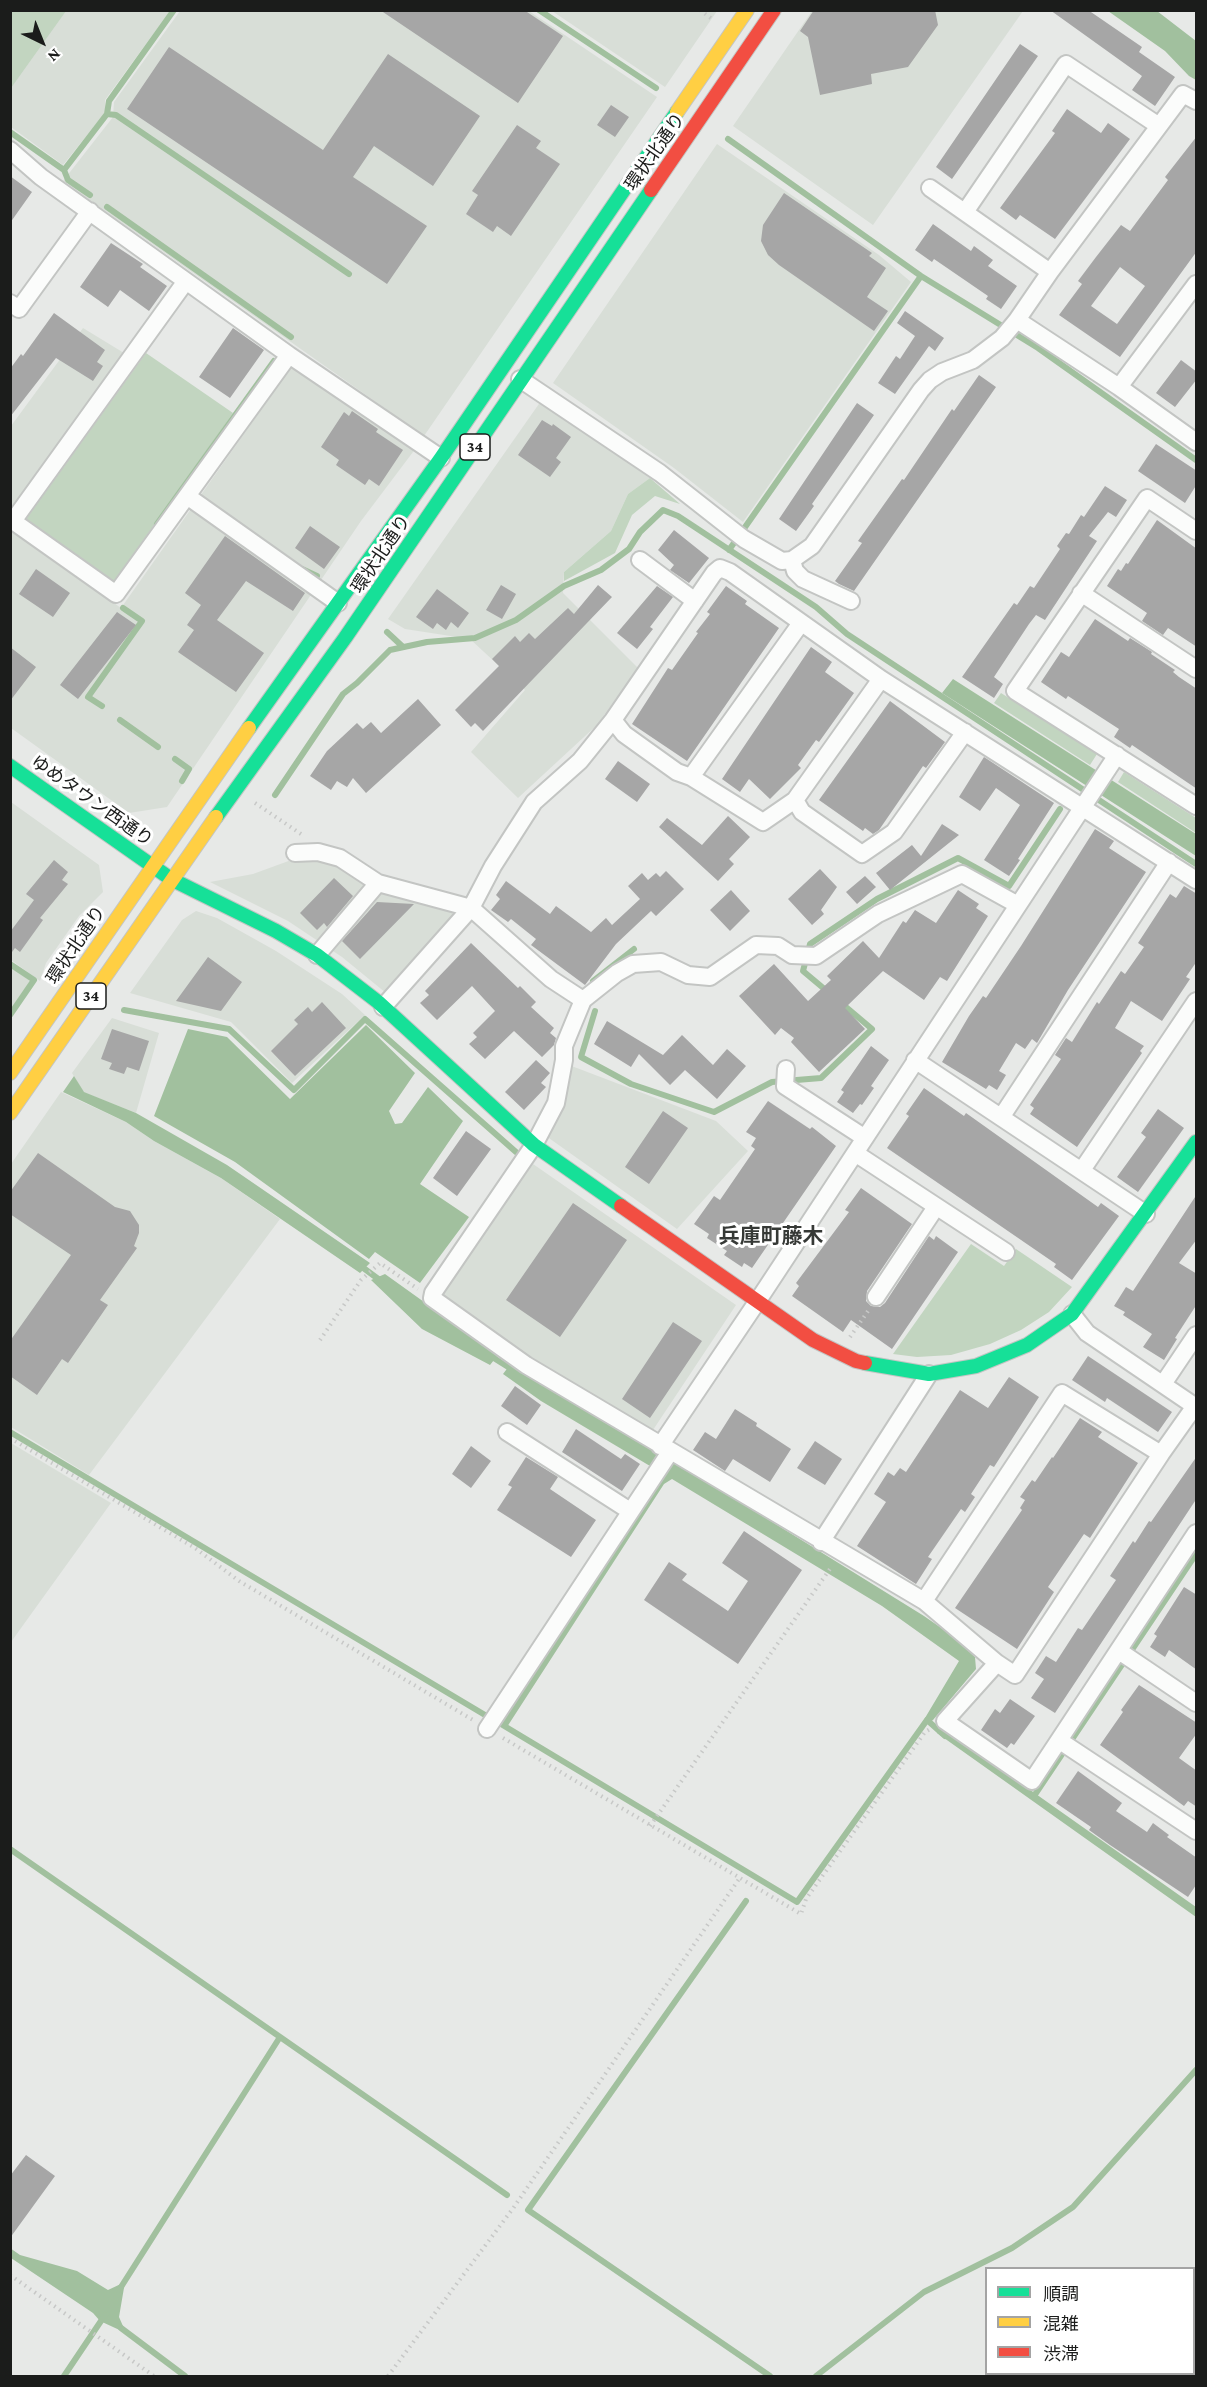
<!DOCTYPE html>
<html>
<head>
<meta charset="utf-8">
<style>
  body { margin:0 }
  #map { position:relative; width:1207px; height:2387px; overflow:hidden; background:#e7e9e7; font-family:"Crimson Pro","Noto Sans JP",serif }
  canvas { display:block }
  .frame { position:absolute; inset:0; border:12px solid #1b1c1b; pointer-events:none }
  .legend { position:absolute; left:985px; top:2267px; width:210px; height:108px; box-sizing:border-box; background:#fff; border:2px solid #a4a4a4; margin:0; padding:8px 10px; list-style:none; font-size:18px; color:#1b1c1b }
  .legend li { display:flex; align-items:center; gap:12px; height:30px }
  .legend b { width:30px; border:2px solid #a4a4a4 }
  .north { position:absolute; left:12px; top:12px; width:60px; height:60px; -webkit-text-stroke:4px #fff; paint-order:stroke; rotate:137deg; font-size:16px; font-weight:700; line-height:24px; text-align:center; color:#1b1c1b }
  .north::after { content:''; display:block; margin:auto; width:21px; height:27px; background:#1b1c1b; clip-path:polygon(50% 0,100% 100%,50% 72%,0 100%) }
</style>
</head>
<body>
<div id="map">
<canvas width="1207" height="2387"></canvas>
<div class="frame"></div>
<ul class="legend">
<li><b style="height:8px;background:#16e098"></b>順調</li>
<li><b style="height:8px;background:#ffcf43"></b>混雑</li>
<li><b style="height:8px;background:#f24e42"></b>渋滞</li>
</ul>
<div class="north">N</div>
</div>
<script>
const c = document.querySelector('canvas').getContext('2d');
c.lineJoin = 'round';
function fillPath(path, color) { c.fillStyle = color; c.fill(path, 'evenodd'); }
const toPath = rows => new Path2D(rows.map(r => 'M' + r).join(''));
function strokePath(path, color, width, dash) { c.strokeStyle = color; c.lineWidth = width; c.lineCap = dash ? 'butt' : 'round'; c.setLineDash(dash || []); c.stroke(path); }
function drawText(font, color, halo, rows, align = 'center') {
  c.font = font + ' "Crimson Pro","Noto Sans JP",serif'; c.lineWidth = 6; c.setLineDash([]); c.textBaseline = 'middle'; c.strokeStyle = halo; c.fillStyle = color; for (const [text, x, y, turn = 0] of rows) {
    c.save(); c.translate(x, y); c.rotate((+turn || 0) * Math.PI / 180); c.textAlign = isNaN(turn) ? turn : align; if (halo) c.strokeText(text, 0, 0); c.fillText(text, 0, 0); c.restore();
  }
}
const built = toPath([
  [11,11,170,11,105,100,105,113,63,165,11,127],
  [180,11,529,11,657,97,424,436,63,181,113,117,114,102],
  [552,11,717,11,665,87],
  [812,11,1023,11,873,225,733,126],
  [717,144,879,255,911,282,743,522,674,468,553,383],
  [83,328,124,353,14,510,11,507,11,426],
  [292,366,416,448,361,521,167,807,129,813,11,728,10,529,121,608],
  [541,401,650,478,628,494,611,531,564,572,563,593,638,668,597,725,518,798,471,752,525,690,470,639,405,629,388,619],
  [11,802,99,865,103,892,79,916,46,963,40,981,11,960],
  [294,859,317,859,339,865,447,908,457,918,386,993,342,957,288,921,210,882,253,874],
  [196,911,217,918,276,951,342,994,365,1015,292,1083,231,1022,130,993,182,920],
  [11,967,30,981,11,1009],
  [112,1018,159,1033,136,1113,83,1092,72,1073],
  [569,1065,716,1121,748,1151,677,1229,546,1136],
  [61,1092,126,1122,154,1141,221,1178,280,1219,89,1475,11,1427,11,1164],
  [533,1164,736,1305,651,1433,534,1362,439,1296],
  [11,1443,111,1503,11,1642]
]);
const green = toPath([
  [11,10,66,11,11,88,10,11],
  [146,353,233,413,114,582,26,519],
  [650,478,680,504,655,496,632,515,615,553,564,581,564,572,611,531,628,494],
  [1001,693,1097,754,1090,765,994,703],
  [1124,772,1196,818,1196,833,1118,782],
  [971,1244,1004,1266,1016,1249,1072,1287,1049,1312,1021,1330,990,1344,951,1355,917,1357,893,1354]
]);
const water = toPath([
  [1108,11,1157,11,1196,41,1196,80,1189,76,1165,51],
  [953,679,1196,834,1196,856,942,693],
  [366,1025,415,1073,389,1111,395,1124,402,1123,428,1087,463,1121,420,1184,469,1217,420,1283,375,1252,369,1259,235,1162,154,1116,188,1029,227,1037,290,1099],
  [74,1076,84,1092,136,1113,227,1165,370,1263,360,1273,221,1178,154,1141,126,1122,63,1092],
  [385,1274,498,1355,490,1365,422,1329,371,1280],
  [512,1362,658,1452,650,1466,541,1401,503,1374],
  [674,1461,924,1616,950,1634,975,1657,976,1669,933,1720,926,1725,922,1723,959,1661,882,1606,672,1479,664,1484,507,1727,501,1724,658,1482],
  [941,1727,1196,1907,1196,1917,937,1733],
  [10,2248,20,2255,77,2271,108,2290,125,2282,119,2317,126,2333,100,2321,93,2313,11,2258]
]);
const stream = toPath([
  [539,10,656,88],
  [107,114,116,115,349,274],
  [10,132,64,170,107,114,109,101,174,10],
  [728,139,921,276,1038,348,1196,460],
  [64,170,68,180,90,195],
  [107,207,291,337],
  [157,524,274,361],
  [729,550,921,276],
  [302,569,317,576],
  [387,632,402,646],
  [102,706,88,697,142,621,123,608],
  [120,720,158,747],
  [175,759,189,769,182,781],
  [275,795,343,694,357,683,390,650,427,642,475,638,516,620,564,586,601,570,629,549,640,532,663,510,678,516,816,607,847,634,1196,864],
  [10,964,34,980,10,1015],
  [593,981,634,949],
  [828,992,803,971,810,944,877,899,958,858,1009,886,1060,809],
  [124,1010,229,1029,294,1090,365,1019,516,1152],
  [595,1011,581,1057,631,1084,714,1112,772,1082,821,1078,872,1029,840,1002],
  [358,1264,381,1281],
  [489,1355,513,1370],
  [10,1432,485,1715],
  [928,1719,927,1720,945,1736],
  [501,1724,797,1902,927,1720],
  [1034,1796,1196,1554],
  [10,1849,507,2195],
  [746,1901,528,2210,770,2376],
  [121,2287,280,2037],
  [121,2328,185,2376],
  [64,2376,105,2315],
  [816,2376,924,2292,1012,2248,1073,2207,1196,2070]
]);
const building = toPath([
  [380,10,524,10,563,36,518,103],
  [814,10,935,10,938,25,908,67,871,74,872,84,820,95,808,37,800,31],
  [1050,10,1088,10,1142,47,1139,52,1175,77,1155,106,1132,90,1142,76],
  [1020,44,1038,56,952,179,936,167],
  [169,47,323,150,388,54,480,116,433,186,374,146,353,177,427,226,387,284,127,109],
  [611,105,629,117,615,137,597,125],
  [1067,109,1101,133,1108,123,1130,139,1055,239,1020,215,1016,220,1000,208,1055,133,1052,131],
  [517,125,541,141,536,148,560,164,511,236,497,226,493,232,466,214,478,195,472,191],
  [1197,136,1197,251,1120,357,1059,315,1082,284,1078,281,1096,257,1121,225,1130,231,1168,180,1165,177],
  [1120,267,1145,286,1117,324,1091,306],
  [10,176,32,192,10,223],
  [784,193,872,253,869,256,886,268,867,297,888,311,874,331,779,265,768,255,761,241,763,225],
  [933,224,971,251,974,246,993,260,988,266,1017,286,1001,309,986,299,988,296,934,259,932,262,915,250],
  [111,243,143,264,140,267,167,286,149,311,120,290,108,307,80,287],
  [905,311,944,338,935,351,929,346,895,394,878,383,896,356,900,359,915,336,897,323],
  [54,313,105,350,97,362,103,366,93,381,56,358,10,417,10,369,21,354,23,356],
  [233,328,264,350,230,398,199,377],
  [1181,360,1197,372,1197,379,1175,407,1156,393],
  [979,375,996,387,854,591,839,584,835,581,862,543,858,541,902,479,904,480,952,409,954,411],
  [857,403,874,415,812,504,814,506,796,531,779,519],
  [352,411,378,429,376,432,403,450,379,486,369,479,365,485,336,465,339,460,321,447,344,412,349,416],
  [542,420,552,426,553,424,571,437,556,458,561,462,550,477,518,455],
  [1156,444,1197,471,1197,484,1185,503,1138,471],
  [1105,486,1127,500,1116,517,1108,512,1089,536,1097,541,1045,620,1036,615,1029,624,994,677,1003,684,994,698,962,677,1014,603,1017,605,1030,586,1034,588,1060,549,1057,546,1066,533,1069,534,1081,515,1084,517],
  [1157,520,1197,549,1197,647,1168,628,1163,635,1142,621,1147,613,1107,586,1118,569,1121,571,1126,563,1128,564],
  [310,526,340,547,324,569,295,548],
  [674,530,709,558,689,583,670,570,674,565,658,550],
  [225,536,305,593,293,611,246,581,217,620,264,653,236,692,178,652,194,630,187,625,201,605,185,593],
  [36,569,70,593,53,617,19,594],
  [501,585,516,594,502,619,486,610],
  [598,585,612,597,483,731,475,723,471,727,455,710,499,666,492,659,515,636,520,642,529,633,535,639,568,608,574,614],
  [657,586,673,597,650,627,653,629,637,649,617,633],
  [726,586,747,601,745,604,779,628,687,761,632,724,668,668,672,670,698,633,696,632,710,614,707,612],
  [437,589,469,613,458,628,451,622,446,630,437,623,433,629,416,617],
  [117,612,136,625,78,699,60,685],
  [1095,619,1128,641,1130,638,1152,652,1151,654,1175,670,1173,672,1179,677,1197,689,1197,789,1132,745,1130,748,1114,737,1119,729,1068,696,1066,699,1041,682,1061,652,1069,657],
  [10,647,36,667,10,701],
  [811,647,832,662,825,672,854,693,819,742,816,740,798,765,801,768,770,799,749,779,740,792,722,779],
  [418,699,441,725,366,793,353,778,347,787,337,781,331,790,310,776,327,751,357,723,363,729,371,722,381,733],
  [890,701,945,742,926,768,923,766,879,830,873,834,865,828,863,831,819,800],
  [984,757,1054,803,1018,859,1020,860,1009,876,984,860,1020,805,996,788,980,811,959,797],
  [618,761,650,784,637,802,605,779],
  [728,816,750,837,729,859,734,864,718,881,659,827,667,818,702,845],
  [942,824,959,835,890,890,876,873,912,845,921,856],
  [1095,829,1114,841,1109,848,1146,872,1068,990,1037,1043,1032,1039,1025,1049,1016,1043,999,1071,1006,1075,997,1090,989,1085,986,1089,942,1062,969,1016,983,996,986,998,1021,946],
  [54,860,68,872,62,880,68,884,40,918,43,920,20,952,15,948,12,952,10,932,34,900,26,894],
  [820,869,837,887,821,910,824,914,812,925,788,899],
  [666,871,684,889,656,916,651,911,616,944,585,985,531,945,536,939,511,919,508,922,491,910,500,899,496,895,506,881,550,914,556,906,591,932,606,918,612,925,640,899,628,886,642,873,648,880,656,873,660,877],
  [865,876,876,887,857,904,846,892],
  [334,878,353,896,327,927,324,923,317,930,300,913],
  [1184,886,1197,894,1197,961,1186,977,1190,979,1162,1021,1131,1001,1115,1028,1144,1046,1140,1051,1142,1053,1077,1147,1030,1114,1034,1108,1030,1105,1061,1059,1055,1055,1066,1038,1072,1042,1097,1002,1099,1004,1121,971,1125,974,1144,947,1138,943,1170,894,1176,898],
  [731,890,750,911,730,931,710,910],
  [958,890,979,904,976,908,988,916,947,981,940,977,924,1000,883,971,845,1008,865,1029,819,1072,791,1042,794,1038,781,1028,775,1035,739,996,774,964,808,1001,831,980,827,976,863,941,879,958,903,921,906,923,915,910,936,923],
  [377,902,414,904,360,959,342,941],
  [471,943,518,988,520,986,536,1002,531,1007,554,1028,550,1033,556,1038,554,1045,542,1057,514,1031,485,1059,469,1044,477,1037,473,1033,495,1011,472,986,437,1020,420,1003,429,995,425,991],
  [208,957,242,982,221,1011,176,1001],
  [322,1002,346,1028,295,1076,271,1051,298,1024,294,1020,308,1007,312,1012],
  [607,1021,663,1055,682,1035,713,1065,727,1049,746,1066,717,1099,685,1070,670,1085,639,1054,631,1067,594,1044],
  [112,1029,149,1041,139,1071,127,1067,124,1074,109,1069,112,1063,101,1059],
  [871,1046,889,1060,871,1086,874,1088,862,1105,860,1104,853,1113,837,1102,844,1092,841,1090],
  [536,1060,550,1073,541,1083,546,1087,524,1110,505,1092],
  [924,1088,964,1116,966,1113,1098,1207,1101,1203,1119,1216,1072,1280,1054,1267,1056,1264,887,1148,909,1116,906,1114],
  [768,1101,810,1129,812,1127,836,1146,752,1268,744,1263,742,1267,724,1255,727,1251,707,1238,709,1234,694,1224,714,1196,720,1200,755,1149,751,1146,756,1138,746,1132],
  [1158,1109,1184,1128,1138,1192,1117,1177,1146,1137,1141,1133],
  [663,1111,688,1128,649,1184,625,1167],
  [466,1131,491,1149,457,1196,433,1178],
  [38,1153,115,1207,130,1211,139,1225,139,1233,134,1246,137,1248,100,1300,108,1305,68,1363,62,1359,37,1395,10,1376,10,1341,71,1255,10,1214,10,1192],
  [861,1188,912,1224,867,1291,866,1301,871,1306,880,1307,885,1303,929,1236,934,1240,936,1236,958,1252,892,1349,851,1320,843,1332,792,1296,799,1286,796,1283,849,1212,845,1210],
  [1197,1194,1197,1239,1179,1263,1197,1274,1197,1304,1175,1338,1177,1339,1164,1360,1143,1347,1152,1334,1123,1315,1125,1312,1114,1306,1126,1287,1133,1291],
  [573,1203,627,1240,560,1337,506,1300],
  [673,1322,702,1341,650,1418,622,1399],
  [1088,1356,1172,1412,1158,1432,1107,1398,1105,1402,1072,1380],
  [1009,1377,1039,1397,994,1467,990,1465,971,1494,975,1497,965,1512,961,1509,928,1557,932,1559,916,1584,857,1546,886,1502,874,1494,888,1472,894,1476,900,1468,906,1472,960,1390,988,1408],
  [515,1386,541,1405,527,1425,501,1406],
  [735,1409,757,1423,756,1426,791,1449,770,1482,733,1459,725,1471,693,1450,705,1432,716,1439],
  [1080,1418,1102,1432,1098,1437,1138,1463,1090,1538,1084,1534,1048,1587,1054,1592,1017,1649,955,1608,1022,1510,1020,1508,1025,1500,1020,1497,1032,1480,1035,1482,1052,1457,1053,1458],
  [576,1429,621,1459,625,1454,640,1464,622,1491,562,1452],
  [815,1441,842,1459,825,1485,797,1468],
  [471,1446,491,1461,471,1488,452,1474],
  [1197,1456,1197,1498,1055,1713,1031,1698,1044,1679,1035,1673,1046,1656,1056,1662,1078,1628,1082,1630,1116,1580,1110,1576,1133,1541,1135,1543,1149,1521,1151,1522],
  [526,1457,558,1477,550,1489,596,1520,571,1557,497,1510,512,1487,508,1485],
  [744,1531,802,1570,738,1664,644,1600,669,1562,687,1574,682,1580,728,1611,748,1581,722,1563],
  [1184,1587,1197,1595,1197,1670,1169,1650,1165,1657,1150,1647,1157,1636,1154,1634],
  [1139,1685,1197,1723,1197,1733,1179,1758,1197,1771,1197,1807,1188,1801,1184,1806,1100,1745,1123,1712,1121,1710],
  [1010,1699,1035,1716,1014,1745,1011,1743,1007,1748,981,1730,995,1709,1000,1713],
  [1078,1771,1122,1803,1116,1811,1147,1832,1153,1823,1169,1835,1167,1837,1197,1858,1196,1885,1188,1897,1110,1845,1089,1830,1091,1827,1056,1803],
  [26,2155,55,2176,10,2238,10,2176]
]);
const path = toPath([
  [700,10,712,19],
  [255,803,301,834],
  [850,1337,868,1311],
  [320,1340,361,1280,380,1263,418,1289],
  [10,1438,195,1548,239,1581,473,1720],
  [503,1738,801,1914,806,1899,925,1732,930,1729],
  [650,1826,832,1566],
  [10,2275,154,2376],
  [388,2376,514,2207,739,1879]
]);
const street = toPath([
  [10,150,41,177,289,355,116,594,10,519],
  [930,188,1050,272],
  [965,212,1066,64,1159,126],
  [10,303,19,309,90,211],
  [1017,320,1119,387,1196,442],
  [289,355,441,458],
  [520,379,660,473,744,539,782,561,792,560,812,546,921,390,930,380,942,372,973,360,1002,338,1017,320,1050,272,1183,94,1196,101],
  [1119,387,1196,284],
  [187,496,338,603],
  [13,521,186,281],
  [1196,531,1147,498,1015,691,1196,806],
  [640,560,695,601],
  [792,560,795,571,803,579,851,601],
  [1081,593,1196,669],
  [613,720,624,734,677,772,691,777,763,822,795,800,881,679],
  [691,777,801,623],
  [795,800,802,812,862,854,894,832,965,732],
  [295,853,318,852,340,858,378,883,471,908,551,979,583,1000,617,973,633,964,661,962,688,975,710,977,756,945,778,946,792,955,816,956,878,914,962,874,1018,905],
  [317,955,378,883],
  [583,1000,564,1046,564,1060,556,1103,534,1145,433,1293,432,1298,526,1365,924,1601,997,1663,945,1721,1032,1781,1196,1533],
  [383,1007,471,908,493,866,534,802,580,761,613,720,714,573,720,568,730,572,881,679,1196,880],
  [915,1060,1146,1214],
  [786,1069,785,1086,865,1138],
  [1002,1116,1169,862],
  [855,1153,1006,1252],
  [1082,1170,1196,1001],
  [876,1297,936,1207],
  [1072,1314,1087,1333,1196,1407],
  [1163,1384,1196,1335],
  [507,1432,630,1511],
  [660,1446,757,1302,1117,755],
  [821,1542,929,1374],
  [924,1601,1062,1393,1161,1454],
  [1119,1651,1196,1703],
  [997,1663,1015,1675,1161,1454,1195,1406],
  [487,1729,670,1452],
  [1060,1741,1196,1831]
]);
const fast = toPath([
  [249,728,441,458,677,112],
  [10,766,171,879,276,931,317,955,378,1002,534,1145,621,1206],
  [216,817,345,638,651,190],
  [865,1363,929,1374,976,1366,1027,1345,1072,1314,1196,1142]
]);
const slow = toPath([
  [677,112,747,10],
  [10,1073,249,728],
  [10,1113,216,817]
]);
const jam = toPath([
  [651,190,774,10],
  [621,1206,813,1340,856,1361,865,1363]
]);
const shields = [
  [475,447,30],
  [91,996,30]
];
const shieldNames = [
  ["34",475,447],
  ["34",91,996]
];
const streetNames = [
  ["環状北通り",655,152,-55],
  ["環状北通り",381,554,-56],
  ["ゆめタウン西通り",92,801,35],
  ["環状北通り",76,945,-56]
];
const quarterNames = [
  ["兵庫町藤木",771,1237]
];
fillPath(built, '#d8ded7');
fillPath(green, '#c2d5c0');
fillPath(water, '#a1c09e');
strokePath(stream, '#a1c09e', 6);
fillPath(building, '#a6a6a6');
strokePath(street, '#c3c5c3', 20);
strokePath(fast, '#c3c5c3', 16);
strokePath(slow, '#c3c5c3', 16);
strokePath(jam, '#c3c5c3', 16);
strokePath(path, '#c7c8c7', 4, [1.5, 4.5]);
strokePath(street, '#fbfcfb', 16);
strokePath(fast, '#16e098', 14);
strokePath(slow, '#ffcf43', 14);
strokePath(jam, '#f24e42', 14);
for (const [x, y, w] of shields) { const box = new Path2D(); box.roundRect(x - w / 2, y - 13, w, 26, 4.5); c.fillStyle = '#fff'; c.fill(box); strokePath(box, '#1b1c1b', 1.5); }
drawText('bold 16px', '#1b1c1b', null, shieldNames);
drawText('18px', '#1b1c1b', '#fff', streetNames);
drawText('bold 21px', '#363936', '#fff', quarterNames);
</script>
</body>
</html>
